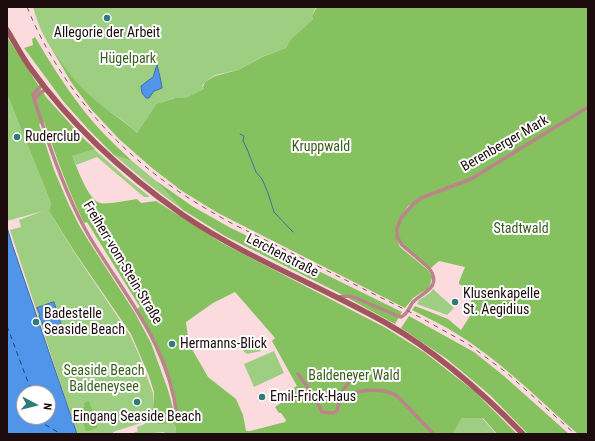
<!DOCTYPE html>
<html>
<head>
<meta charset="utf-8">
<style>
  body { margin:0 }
  #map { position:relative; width:595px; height:441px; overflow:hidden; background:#fbdbdd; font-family:"Roboto Condensed",sans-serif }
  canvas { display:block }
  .frame { position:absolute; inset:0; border:8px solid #1d0c0e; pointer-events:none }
  .north { position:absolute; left:16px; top:385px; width:40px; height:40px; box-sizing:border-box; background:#fff; border:1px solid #a59e9f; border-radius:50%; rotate:97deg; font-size:11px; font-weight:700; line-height:16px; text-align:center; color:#1d0c0e }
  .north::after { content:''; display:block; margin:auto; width:14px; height:18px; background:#307a79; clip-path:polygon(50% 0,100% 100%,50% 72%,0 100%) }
</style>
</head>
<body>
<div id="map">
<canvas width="595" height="441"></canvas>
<div class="frame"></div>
<div class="north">N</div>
</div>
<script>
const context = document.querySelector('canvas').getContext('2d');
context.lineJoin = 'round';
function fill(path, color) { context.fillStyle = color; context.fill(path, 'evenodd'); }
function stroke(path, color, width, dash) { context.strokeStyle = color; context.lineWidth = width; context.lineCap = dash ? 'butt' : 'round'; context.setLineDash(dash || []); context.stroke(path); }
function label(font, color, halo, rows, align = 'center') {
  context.font = font + ' "Roboto Condensed",sans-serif'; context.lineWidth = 4; context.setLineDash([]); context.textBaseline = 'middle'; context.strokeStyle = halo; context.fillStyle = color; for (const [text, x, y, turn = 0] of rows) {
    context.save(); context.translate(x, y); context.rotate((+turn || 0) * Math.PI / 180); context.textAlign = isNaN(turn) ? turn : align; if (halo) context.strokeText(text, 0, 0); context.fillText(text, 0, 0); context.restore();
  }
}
const green = new Path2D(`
  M33 7H316L312 16 313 19 291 39 286 48 261 57 238 70 215 75 205 82 202 86 204 89 185 98H174L156 104 137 133C124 119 107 111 93 99 74 82 56 59 44 36 39 27 36 17 33 7Z
  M7 94 51 203 49 211 74 252 130 335 139 355 153 393V410L176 426 175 434H164V432L154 433 153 434H131L138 431 137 427 145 424 144 422 113 432V434H77L10 230 21 227 19 220 43 211 7 221Z
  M94 149 124 176 150 197H144L97 157 76 165 72 156Z
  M114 155 132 161 155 180 183 210 151 186Z
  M433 289 454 308 447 315 417 304 419 300 430 293Z
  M245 336C254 336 260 343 261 351L247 354C242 350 238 345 240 338Z
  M274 351 284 373 254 387 244 364Z
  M462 418H482L496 434H453Z`);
const forest = new Path2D(`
  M317 7H588V434H578C536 397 496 356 447 328 436 322 424 316 412 310L415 306 448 319 461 330 477 305 471 302 472 291 459 284V282L465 267 439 261 431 268C423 261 403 249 399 239 393 224 410 205 422 199 437 191 455 185 470 178L419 198 408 206 400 218 397 240 400 247 428 270 432 277 430 285 427 289 413 298 405 308 218 213 182 191 152 168 119 139 91 109 71 82 53 51C65 68 77 85 93 98 107 111 124 120 137 133L156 104 175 98H185L204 89 203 87 205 82 215 76 238 70 262 57 286 48 291 39 313 19 312 16Z
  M7 37 46 97 83 138 95 149 72 156C77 167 88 200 100 203 106 205 130 200 137 199L141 203 156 201 222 243 386 328 424 352 474 391 517 434H497L483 418H462L453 434H175L176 426 172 423 158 424 153 410 154 392 149 376 131 334 74 251 49 211 51 203 7 94ZM44 122C56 156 68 190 84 223L87 222 140 307 136 310C153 342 169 375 176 411L174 412 168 390 151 343 135 313 88 240 79 225 69 205 54 170 39 124ZM235 292 275 338 272 341 297 386 282 394 285 400 275 407 279 413H281L286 420 285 422 250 431H246L243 415 236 399 208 377 189 344 186 322 213 303Z
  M35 37C49 61 64 85 81 107 96 127 114 144 132 161L114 155 88 129 63 101 24 48 33 45 32 39Z
  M155 180 192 206 229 227 402 312 395 324 337 292 225 236 183 210Z
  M409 316 474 352 504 376 569 434H528L490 395 447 359 401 328Z
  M89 401 97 424V428L88 431H86L79 409 85 407 84 403Z`);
const water = new Path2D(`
  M157 65C158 68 162 85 162 88L154 91 149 98H146L142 93 141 86 153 77Z
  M7 227 12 244 77 434H7ZM24 393H48V417H24Z
  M54 302 62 327 45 333 43 325 39 316 40 315 37 308Z`);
const stream = new Path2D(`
  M240 134 244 136 243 141 247 149 256 172 262 179 268 193 274 212 293 232`);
const ferry = new Path2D(`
  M7 326 32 393
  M41 417 44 424 61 434`);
const street = new Path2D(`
  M43 84 33 94C36 107 41 119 45 132 57 168 70 203 89 236 125 296 169 344 177 417
  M34 100 40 93 47 89
  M339 297 349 296 356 298 398 316 401 317C408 314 409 307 413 302 423 292 443 287 429 268L402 245 397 237V229L401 218 413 204 421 198 471 179 588 107
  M298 374 315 397 322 412 333 413 337 411 341 393 355 374
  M340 396 342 397C357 390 385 386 398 397L434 434`);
const secondary = new Path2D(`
  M7 30C15 43 22 57 31 69 72 126 126 175 183 215 246 258 319 285 386 323 437 352 482 392 523 434`);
const rail = new Path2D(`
  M27 7C55 76 105 138 164 181 185 197 208 210 231 223L412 313 468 344 507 373 575 434`);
const markers = [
  [107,18,4,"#307a79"],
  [17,137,4,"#307a79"],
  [455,302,4,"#307a79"],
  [36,322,4,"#307a79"],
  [172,344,4,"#307a79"],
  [262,397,4,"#307a79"],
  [137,402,4,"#307a79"]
];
const poiNames = [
  ["Allegorie der Arbeit",107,33,"center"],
  ["Ruderclub",25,137],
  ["Klusenkapelle",463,294],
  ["St. Aegidius",463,310],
  ["Badestelle",44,314],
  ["Seaside Beach",44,330],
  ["Hermanns-Blick",180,344],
  ["Emil-Frick-Haus",270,397],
  ["Eingang Seaside Beach",137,417,"center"]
];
const parkNames = [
  ["Hügelpark",128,59],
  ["Kruppwald",321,147],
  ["Stadtwald",521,229],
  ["Seaside Beach",104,371],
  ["Baldeneysee",104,387],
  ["Baldeneyer Wald",354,376]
];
const streetNames = [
  ["Berenberger Mark",505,144,-30],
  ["Lerchenstraße",282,256,27],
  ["Freiherr-vom-Stein-Straße",122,263,59]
];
fill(green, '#9ece82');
fill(forest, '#85c15f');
fill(water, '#5095ea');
stroke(water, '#416ca8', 1);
stroke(stream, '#416ca8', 1);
stroke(ferry, '#17467c', 1, [5, 4]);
stroke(street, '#ba8589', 3.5);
stroke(secondary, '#a1565e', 5.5);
stroke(rail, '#735c5e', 1, [5, 5]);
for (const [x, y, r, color] of markers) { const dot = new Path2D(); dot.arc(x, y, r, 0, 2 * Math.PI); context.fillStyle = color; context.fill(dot); stroke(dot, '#fff', 1.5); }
label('14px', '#1d0c0e', '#fff', poiNames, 'left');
label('14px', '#385e1c', '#fff', parkNames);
label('14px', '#1d0c0e', '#fff', streetNames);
</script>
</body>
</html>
